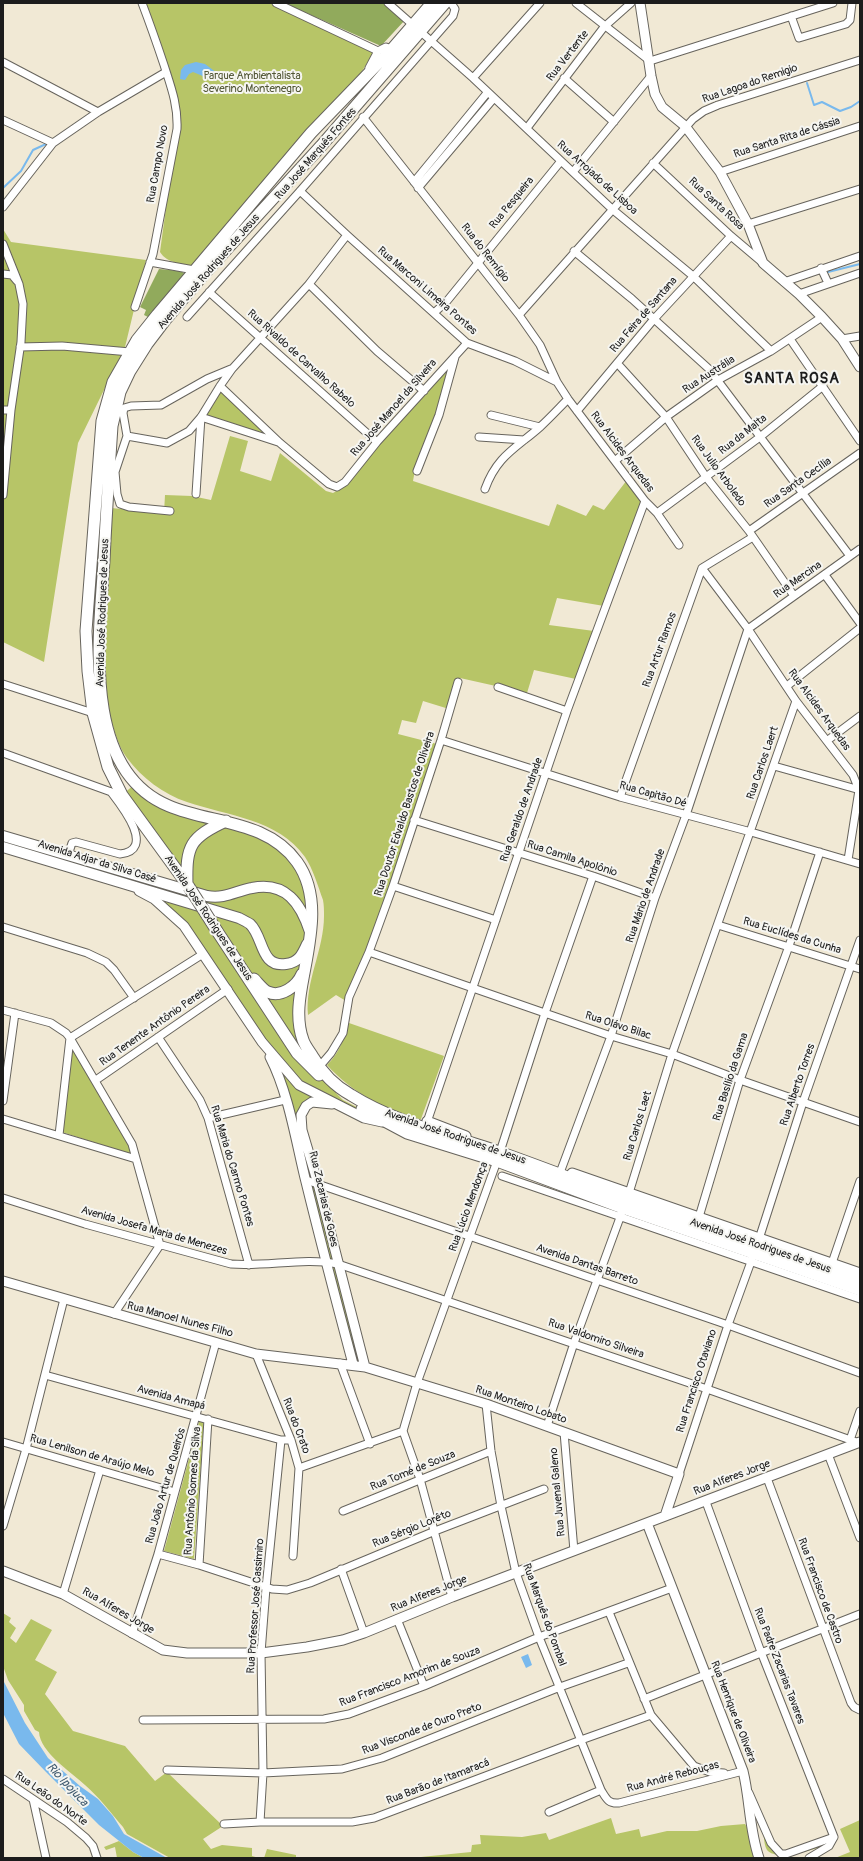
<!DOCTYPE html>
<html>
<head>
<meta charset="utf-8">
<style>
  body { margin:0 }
  #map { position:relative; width:863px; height:1861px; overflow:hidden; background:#f1e9d5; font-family:Pangolin,sans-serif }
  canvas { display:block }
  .frame { position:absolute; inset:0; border:4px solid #1c1c1c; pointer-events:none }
</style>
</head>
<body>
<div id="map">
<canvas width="863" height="1861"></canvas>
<div class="frame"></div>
</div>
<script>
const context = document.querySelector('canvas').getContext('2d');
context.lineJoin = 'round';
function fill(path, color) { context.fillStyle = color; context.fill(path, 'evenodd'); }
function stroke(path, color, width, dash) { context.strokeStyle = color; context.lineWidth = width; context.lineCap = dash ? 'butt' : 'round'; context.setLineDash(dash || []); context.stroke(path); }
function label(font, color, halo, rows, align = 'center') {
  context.font = font + ' Pangolin,sans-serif'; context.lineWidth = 4; context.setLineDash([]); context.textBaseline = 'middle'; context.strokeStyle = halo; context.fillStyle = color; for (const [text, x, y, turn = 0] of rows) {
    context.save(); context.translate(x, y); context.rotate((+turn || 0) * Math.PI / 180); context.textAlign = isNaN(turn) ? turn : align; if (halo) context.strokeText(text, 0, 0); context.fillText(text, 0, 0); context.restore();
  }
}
const green = new Path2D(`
  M146 3H272L373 53 358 78 197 267C185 264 167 264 160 252L170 178 180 127 173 86Z
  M3 229 11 242 146 260 125 347 78 443 44 662 3 642Z
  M452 362 436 415 415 470 413 481 549 526 557 504 586 516 593 505 604 510 627 480 643 501 604 606 557 598 549 625 594 631 576 679 534 670 527 693 460 678 449 709 423 701 416 723 402 720 398 734 437 744 368 951 346 1001 336 995 308 1015C305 981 324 950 324 916 324 911 324 905 323 900 318 886 313 869 305 857 278 819 228 816 187 802 163 794 142 778 127 758 117 745 112 722 107 705 100 677 104 647 105 618 107 581 109 544 111 508L164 513 165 495 192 496 211 500 230 436 248 441 240 471 271 481 280 453 326 491 333 493 340 489Z
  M220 389 270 439 205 416Z
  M135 784 196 814 283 847 311 891 303 1040 336 1084V1093L343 1100 387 1123C362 1114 337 1102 310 1107L302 1119 365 1366 354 1364 285 1100 262 1042 201 951 154 899 203 907 122 795Z
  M349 1023 444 1056 421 1119 415 1121C383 1107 351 1092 327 1065 339 1053 344 1039 349 1023Z
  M71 1043 130 1145 133 1155 62 1132Z
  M199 1422H204L194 1559 164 1551Z
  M3 1613 11 1618 9 1622 16 1628 10 1638 16 1643 31 1619 52 1630 35 1660 57 1672 45 1694 73 1731 125 1746 155 1781 167 1772 223 1826 203 1839 211 1849 222 1845 252 1848V1856L259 1858H170L127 1834 123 1827C111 1813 99 1797 85 1785 71 1772 40 1752 39 1732L35 1730 24 1711V1705L8 1680 3 1666Z
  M611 1818 616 1834 639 1829 641 1837 667 1831H697L721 1826 745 1824 749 1831 755 1858H411L471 1852 472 1845 481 1844 480 1835 522 1837 546 1833 549 1840Z
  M860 1820V1858H835L850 1852 840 1829Z
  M763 1823 781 1854 823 1841 821 1847C808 1851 776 1861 767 1850 763 1843 764 1831 763 1823Z
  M119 1841 133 1852 144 1858H117L115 1847 106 1850 104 1847Z
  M267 1849 296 1855V1858H264Z`);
const forest = new Path2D(`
  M284 3H384L405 20 381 46Z
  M159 269 181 271 187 276 148 317 144 315 146 310 140 307Z`);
const water = new Path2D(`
  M196 62 205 64 221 76C212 83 202 75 193 72L189 74 185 80 180 79 181 70 185 65Z
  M528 1654 532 1665 526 1668 521 1657Z
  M3 1680 25 1723 48 1758 80 1786 98 1799 113 1816 124 1834 167 1858H144L133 1852 99 1825 46 1772 19 1744 3 1713Z`);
const stream = new Path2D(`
  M807 83 814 105 822 102 840 111 851 107 860 101
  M3 188 21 171 33 150 46 144
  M828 272 860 264`);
const minor = new Path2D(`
  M276 3 378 51
  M388 3 473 78 612 209 693 276 771 351
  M576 3 650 61 833 3
  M791 16 799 38 846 24 850 20 852 3
  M3 62 98 112
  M369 68 378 51 386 47 392 49
  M473 78 540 3
  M564 78 614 122
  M363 117 519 315 540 345 557 382 568 399 645 501 657 513 679 545
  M3 120 53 143
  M527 128 604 27 631 3
  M653 163 731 236 763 263
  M573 172 651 76
  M720 172 860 126
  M414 182 487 93
  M418 188 494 98
  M300 191 347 235 467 343 515 361 557 382
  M3 207 53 143 98 112 166 72
  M748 224 860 189
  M3 244 19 284 23 304 21 342 11 410 3 495
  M574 251 632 299 709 369 850 556
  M150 262 194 270
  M821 268 828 283
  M3 274 12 275 17 281
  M784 282 860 256
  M309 284 377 351 424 391
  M209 292 377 442
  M799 294 860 273
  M135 307 153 254 177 129C178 105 171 87 164 65 157 44 150 24 142 3
  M434 313 447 301 561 161
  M519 315 693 119 704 111 718 105 860 60
  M187 317 300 191 453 16 455 9 451 3
  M790 339 860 441
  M842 339 860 336
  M20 347 62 346 130 352
  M617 363 666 417 706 477 749 531 794 596
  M220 386 280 443 329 484 337 487 345 482 377 442 467 343
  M3 410H11
  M577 411 654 319 731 236
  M491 415 540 427
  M127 436 167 443 189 431 201 417 220 386 232 369 309 284 347 235
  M479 437 524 440
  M615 461 666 417 718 380 771 351 822 317
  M417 471 439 415 455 357
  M485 489C497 456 515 449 540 427 550 418 559 408 568 399
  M196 494 201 417 278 442
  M170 511 129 507 120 504 117 494 115 472 127 436 123 413 124 408 131 406 161 405 207 379 231 369
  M657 513 760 437 823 386
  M749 531 860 453
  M702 568 748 629 796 701 853 775 859 790 848 860
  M825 575 860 623
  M3 684 93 713
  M787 686 860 628
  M498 687 567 711
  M441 740 620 797 751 832 860 864
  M828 740 860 716
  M3 753 114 793
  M774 766 860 790
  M620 797 702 568 753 537
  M414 820 593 876 655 898
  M68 855 72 843 76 842 120 854C157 850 121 805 111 792
  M393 886 496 920
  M718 925 860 969
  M3 927 87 953 106 962 114 970 134 998
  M369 952 611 1036 672 1054 740 1080 860 1122
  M3 1010 51 1023 66 1033 70 1038 132 1144 160 1245 114 1314
  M158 1037 200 1100 208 1118 249 1265
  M319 1067 331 1053 343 1033 349 997 369 952 393 886 441 740 458 682
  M96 1080 228 989
  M3 1101 15 1013
  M208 1118 285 1100
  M3 1119 136 1159
  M426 1125 567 711 645 501
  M59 1135 70 1038 203 954
  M561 1170 611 1036 655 898 686 815 748 629 860 549
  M502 1176 860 1299
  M306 1180 728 1325 860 1373
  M3 1198 85 1224 231 1264C267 1267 304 1257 338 1264L707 1389 859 1443
  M699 1217 740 1080 789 946 820 852
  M759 1239 803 1102 860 940
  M832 1263 860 1181
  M256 1354 291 1440 299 1468 293 1556
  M340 1363 370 1444
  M45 1375 281 1440H291
  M486 1404 491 1451 501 1506 516 1573 539 1637 601 1790C606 1798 608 1804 619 1803L743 1771
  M547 1426 574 1343 629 1193 672 1054 796 701
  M403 1431 417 1383 497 1161 545 1013 593 876
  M403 1431 420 1479 452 1597
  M564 1432 574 1551
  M850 1440 860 1411
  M3 1442 175 1492
  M828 1454 860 1538
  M299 1468 403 1431
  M679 1474 728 1325 752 1259
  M767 1478 851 1703 854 1707 860 1710
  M706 1502 761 1652 834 1837
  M343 1511 491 1451
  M3 1526 26 1449 64 1299
  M158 1554 199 1565 272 1589 287 1590 310 1583 435 1531 544 1489
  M199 1565 208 1419
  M341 1569 364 1633
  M63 1594 100 1470
  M609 1612 651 1715 694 1766 710 1772 724 1773
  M397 1619 424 1686
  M132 1634 158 1554 216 1342
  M644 1699 860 1614
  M143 1720 324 1719 349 1714 424 1686 539 1637 672 1588
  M167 1770 263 1773 342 1769 382 1758 560 1687 628 1663
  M3 1779 67 1822 86 1838 93 1846 97 1858
  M749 1793 771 1843 781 1854H786L834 1837
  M33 1799 46 1858
  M549 1812 601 1790
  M260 1822 263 1773 261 1653 266 1588 281 1440
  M224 1824 260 1822H352L374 1818 581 1740 651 1715
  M809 1858 829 1846 834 1837`);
const tertiary = new Path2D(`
  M640 3 651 76 655 94 662 107 685 126 720 172 748 224 763 263 799 294 822 317 842 339 860 367
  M139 891 154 899 184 926 262 1042 299 1085 364 1118 382 1122
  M270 1057C289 1094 296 1142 306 1182 321 1243 337 1304 353 1364
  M332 1104 312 1102 306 1106 301 1115 302 1130 318 1184 365 1367
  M427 1121 466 1136
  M572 1173 860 1273
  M3 1281 256 1354 365 1367 486 1404 679 1474 665 1516
  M647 1523 743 1771C750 1799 749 1829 759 1858
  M3 1571 63 1594 163 1650 187 1653H261L307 1647 343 1640 364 1633 452 1597 860 1442`);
const secondary = new Path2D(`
  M3 836 207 896C226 899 235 891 252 888 286 881 301 904 310 932
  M3 847 239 918C243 920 247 922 250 924 264 937 260 968 286 964 299 962 302 955 307 944`);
const primary = new Path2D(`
  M445 3 321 146 203 275 166 319 147 344 130 371 120 392 112 426C109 471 106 516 104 561 99 637 81 770 169 806 212 824 267 820 297 862 320 894 311 936 304 973 300 994 295 1018 303 1040 305 1046 310 1052 313 1057 322 1073 335 1086 351 1095 397 1124 452 1135 502 1153 545 1168 587 1185 630 1200 706 1227 783 1254 860 1281
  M187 884C186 846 190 837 226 821
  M189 887 122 795 108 767 93 713 88 671 86 631 102 421 113 382 137 340 157 315 311 133 392 49 432 3
  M217 931 297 1053 319 1075
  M254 979C258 983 263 990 268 992 281 998 297 986 302 974
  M362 1109 407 1133 497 1161 623 1208 860 1290`);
const primaryBridge = new Path2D(`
  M189 887 217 931`);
const streetNames = [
  ["Rua Vertente",568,56,-52],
  ["Rua Lagoa do Remigio",750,84,-19],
  ["Rua Santa Rita de Cássia",787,138,-18],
  ["Rua José Marquês Fontes",316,154,-49],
  ["Rua Campo Novo",158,164,-80],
  ["Rua Arrojado de Lisboa",597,178,42],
  ["Rua Pesqueira",512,203,-51],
  ["Rua Santa Rosa",716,204,43],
  ["Rua do Remígio",485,253,52],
  ["Avenida José Rodrigues de Jesus",209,272,-49],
  ["Rua Marconi Limeira Pontes",427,291,41],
  ["Rua Feira de Santana",644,315,-49],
  ["Rua Rivaldo de Carvalho Rabelo",301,359,42],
  ["Rua Austrália",709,375,-33],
  ["Rua José Manoel da Silveira",394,408,-49],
  ["Rua da Malta",743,435,-38],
  ["Rua Alcides Arquedas",622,452,53],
  ["Rua Julio Arboledo",718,471,54],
  ["Rua Santa Cecília",798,483,-35],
  ["Rua Mercina",798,580,-35],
  ["Avenida José Rodrigues de Jesus",103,613,-88],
  ["Rua Artur Ramos",660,650,-70],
  ["Rua Alcides Arquedas",819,710,54],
  ["Rua Carlos Laert",763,763,-71],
  ["Rua Capitão Dé",653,795,16],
  ["Rua Geraldo de Andrade",522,810,-71],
  ["Rua Doutor Edvaldo Bastos de Oliveira",405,814,-72],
  ["Rua Camila Apolônio",572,859,18],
  ["Avenida Adjar da Silva Casé",97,862,17],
  ["Rua Mário de Andrade",646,896,-71],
  ["Avenida José Rodrigues de Jesus",208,918,56],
  ["Rua Euclídes da Cunha",792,936,17],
  ["Rua Tenente Antônio Pereira",155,1026,-35],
  ["Rua Olávo Bilac",618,1026,18],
  ["Rua Basílio da Gama",731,1077,-72],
  ["Rua Alberto Torres",798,1085,-71],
  ["Rua Carlos Laet",638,1126,-73],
  ["Avenida José Rodrigues de Jesus",455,1137,19],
  ["Rua Maria do Carmo Pontes",232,1166,73],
  ["Rua Zacarias de Goes",323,1199,77],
  ["Rua Lúcio Mendonça",469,1207,-70],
  ["Avenida Josefa Maria de Menezes",154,1231,16],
  ["Avenida José Rodrigues de Jesus",760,1246,19],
  ["Avenida Dantas Barreto",587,1265,19],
  ["Rua Manoel Nunes Filho",180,1320,15],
  ["Rua Valdomiro Silveira",596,1339,19],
  ["Rua Francisco Otaviano",697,1381,-72],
  ["Avenida Amapá",171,1398,15],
  ["Rua Monteiro Lobato",521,1405,19],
  ["Rua do Crato",296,1426,69],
  ["Rua Lenilson de Araújo Melo",92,1456,16],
  ["Rua Tomé de Souza",413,1471,-22],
  ["Rua Alferes Jorge",732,1478,-21],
  ["Rua João Artur de Queirós",166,1486,-74],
  ["Rua Antônio Gomes da Silva",193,1491,-86],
  ["Rua Juvenal Galeno",558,1492,-95],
  ["Rua Sérgio Lorêto",412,1529,-22],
  ["Rua Francisco de Castro",820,1591,70],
  ["Rua Alferes Jorge",429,1594,-22],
  ["Rua Professor José Cassimiro",256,1606,-86],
  ["Rua Alferes Jorge",118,1611,30],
  ["Rua Marquês do Pombal",544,1615,70],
  ["Rua Padre Zacarias Tavares",779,1666,69],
  ["Rua Francisco Amorim de Souza",410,1677,-21],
  ["Rua Henrique de Oliveira",733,1712,69],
  ["Rua Visconde de Ouro Preto",422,1729,-21],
  ["Rua André Rebouças",673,1777,-15],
  ["Rua Barão de Itamaracá",438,1782,-21],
  ["Rua Leão do Norte",51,1799,35]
];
const parkNames = [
  ["Parque Ambientalista",252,76],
  ["Severino Montenegro",252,89]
];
const waterNames = [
  ["Rio Ipojuca",67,1785,47]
];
const districtNames = [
  ["SANTA ROSA",792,379]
];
fill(green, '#b7c567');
fill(forest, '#91aa5c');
fill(water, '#79b9ed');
stroke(stream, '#79b9ed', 2);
stroke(minor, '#67645d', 9);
stroke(tertiary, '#67645d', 11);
stroke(secondary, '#67645d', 12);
stroke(primary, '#67645d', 13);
stroke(minor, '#fff', 7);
stroke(tertiary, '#fff', 9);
stroke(secondary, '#fff', 10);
stroke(primary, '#fff', 11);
stroke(primaryBridge, '#67645d', 13, []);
stroke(primaryBridge, '#fff', 11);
label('11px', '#1c1c1c', '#f6f6f2', streetNames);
label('11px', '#525736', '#f6f6f2', parkNames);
label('italic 12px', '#415b70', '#f6f6f2', waterNames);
context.letterSpacing = '1px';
label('bold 15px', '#1c1c1c', '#f6f6f2', districtNames);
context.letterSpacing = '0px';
</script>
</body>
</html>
